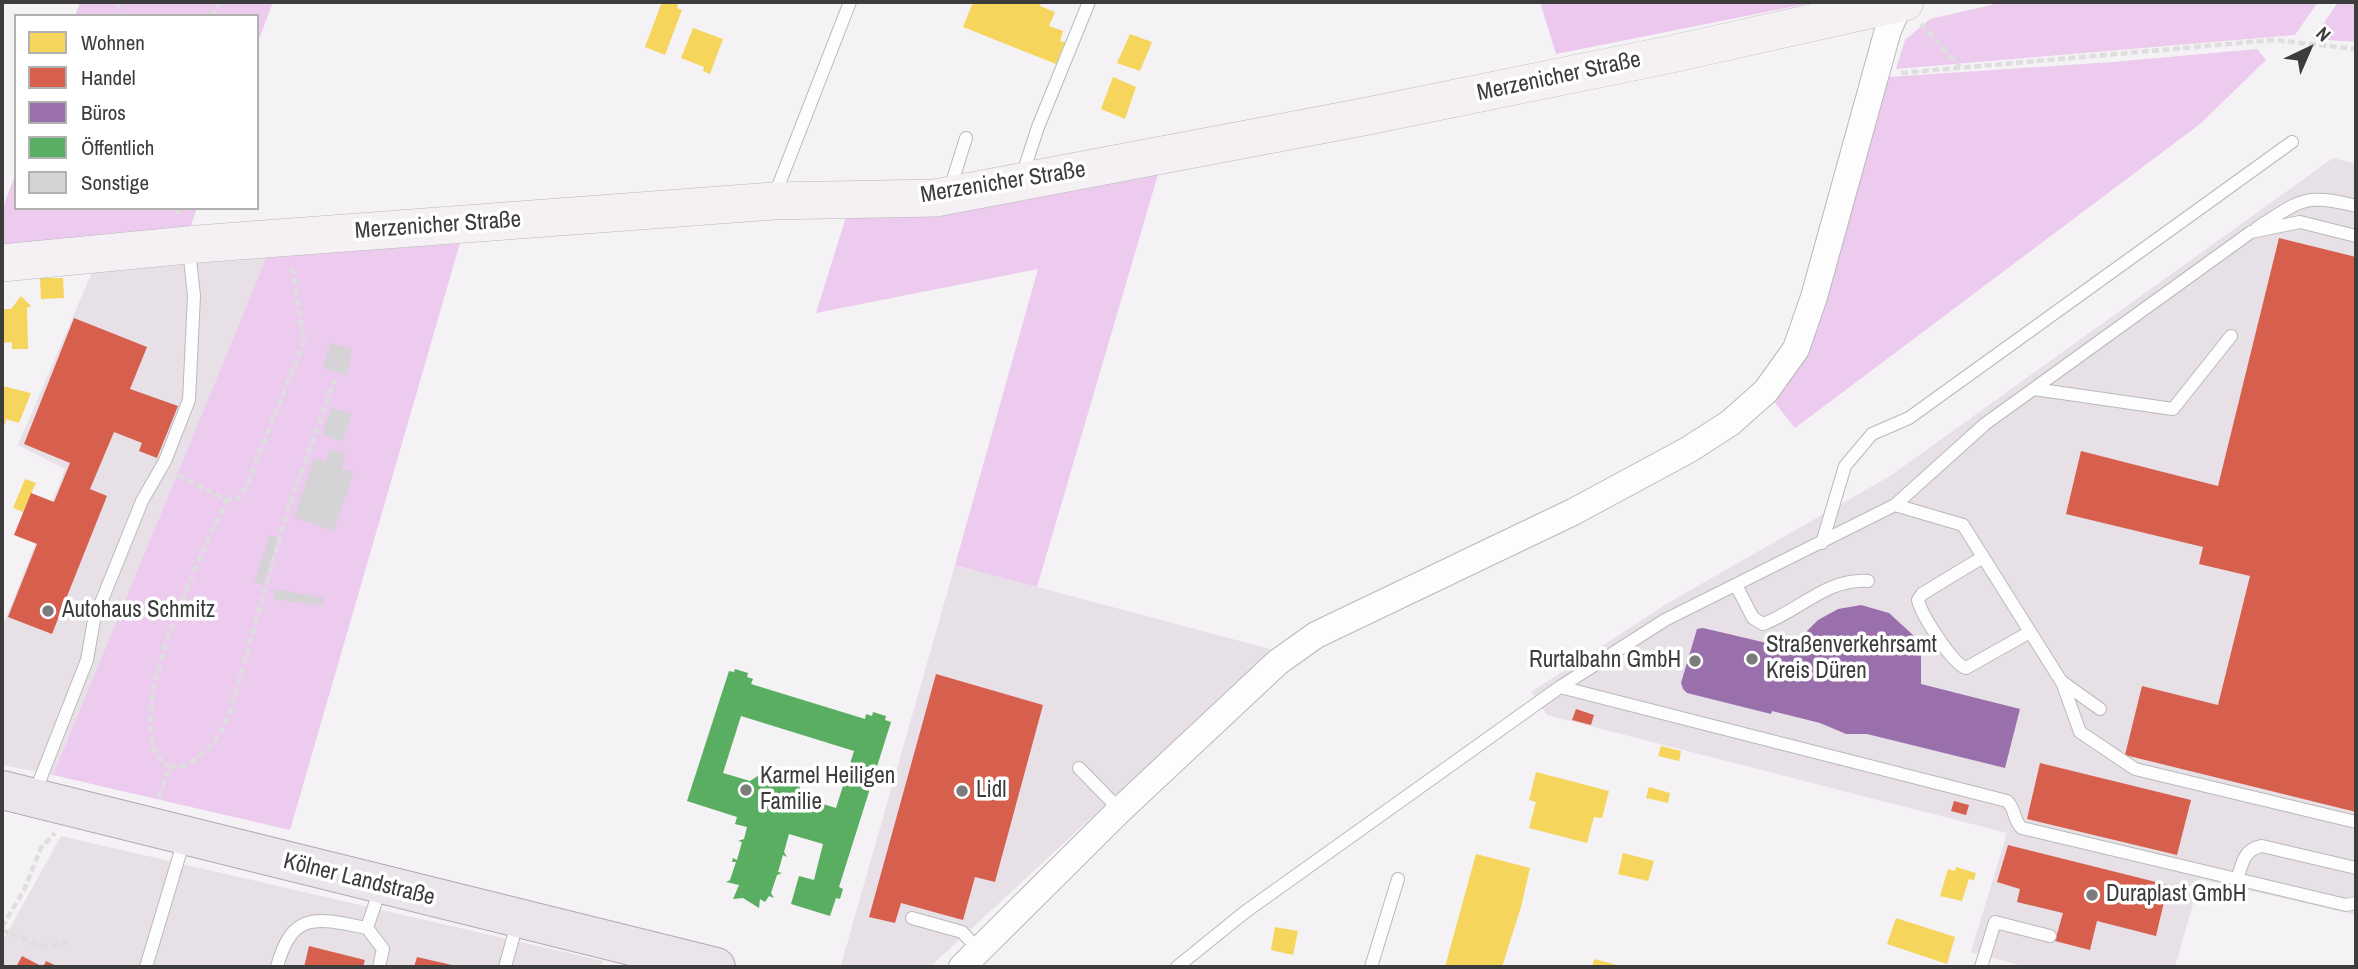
<!DOCTYPE html>
<html>
<head>
<meta charset="utf-8">
<style>
  body { margin:0 }
  #map { position:relative; width:2358px; height:969px; overflow:hidden; background:#f4f2f4; font-family:"Archivo Narrow",sans-serif }
  canvas { display:block }
  .frame { position:absolute; inset:0; border:4px solid #3d3c3d; pointer-events:none }
  .legend { position:absolute; left:14px; top:14px; width:245px; height:196px; box-sizing:border-box; background:#fff; border:2px solid #b1b1b1; margin:0; padding:9px 12px; list-style:none; font-size:21px; color:#3d3c3d }
  .legend li { display:flex; align-items:center; gap:14px; height:35px }
  .legend b { width:35px; border:2px solid #b1b1b1 }
  .north { position:absolute; left:2274px; top:14px; width:70px; height:70px; -webkit-text-stroke:5px #fff; paint-order:stroke; rotate:44deg; font-size:19px; font-weight:700; line-height:28px; text-align:center; color:#3d3c3d }
  .north::after { content:''; display:block; margin:auto; width:24px; height:32px; background:#3d3c3d; clip-path:polygon(50% 0,100% 100%,50% 72%,0 100%) }
</style>
</head>
<body>
<div id="map">
<canvas width="2358" height="969"></canvas>
<div class="frame"></div>
<ul class="legend">
<li><b style="height:19px;background:#f6d55c"></b>Wohnen</li>
<li><b style="height:19px;background:#d6604d"></b>Handel</li>
<li><b style="height:19px;background:#9970ab"></b>Büros</li>
<li><b style="height:19px;background:#5aae61"></b>Öffentlich</li>
<li><b style="height:19px;background:#d5d3d5"></b>Sonstige</li>
</ul>
<div class="north">N</div>
</div>
<script>
const context = document.querySelector('canvas').getContext('2d');
context.lineJoin = 'round';
function fill(path, color) { context.fillStyle = color; context.fill(path, 'evenodd'); }
function stroke(path, color, width, dash) { context.strokeStyle = color; context.lineWidth = width; context.lineCap = dash ? 'butt' : 'round'; context.setLineDash(dash || []); context.stroke(path); }
function label(font, color, halo, rows, align = 'center') {
  context.font = font + ' "Archivo Narrow",sans-serif'; context.lineWidth = 7; context.setLineDash([]); context.textBaseline = 'middle'; context.strokeStyle = halo; context.fillStyle = color; for (const [text, x, y, turn = 0] of rows) {
    context.save(); context.translate(x, y); context.rotate((+turn || 0) * Math.PI / 180); context.textAlign = isNaN(turn) ? turn : align; if (halo) context.strokeText(text, 0, 0); context.fillText(text, 0, 0); context.restore();
  }
}
const built = new Path2D(`
  M2333 158 2356 164V915L2200 879 2175 967H2027L1971 952 2007 833 1547 715 1531 692 1668 603 1890 476Z
  M267 256 53 775 2 765V628L65 469 18 445 93 270Z
  M955 565 1270 649 1263 659 930 967 841 965Z
  M61 836 603 961 601 967H2V942Z`);
const green = new Path2D(`
  M80 2H273L257 45V16H75Z
  M2004 2H2318L2295 35 1896 69 1905 40 1930 19Z
  M2338 2H2356V42L2313 39Z
  M2257 49 2266 60 2200 124 1795 428 1775 403 1803 360 1888 77 2113 62Z
  M1159 171 1037 587 955 565 1038 269 816 313 846 217Z
  M16 173V208H197L189 231 2 247V210Z
  M460 243 290 830 53 775 267 256Z`);
const forest = new Path2D(`
  M1540 2H1816L1556 54Z`);
const homes = new Path2D(`
  M662 2H679L677 8 682 10 665 55 645 47Z
  M973 2H1042L1040 6 1055 12 1049 26 1063 31 1060 41 1065 42 1056 64 963 27Z
  M693 28 723 39 710 74 703 71 704 67 681 58Z
  M1130 34 1152 42 1140 71 1117 63Z
  M1113 77 1136 87 1125 119 1101 109Z
  M40 278H63L64 298 41 299Z
  M21 296 31 306 27 308 28 349H12V342L2 343V309H11Z
  M2 386 31 393 19 423 6 419 5 425 2 424Z
  M25 479 36 483 23 512 13 508Z
  M1661 746 1681 751 1679 761 1658 756Z
  M1536 772 1609 791 1602 818 1594 817 1587 843 1529 828 1536 802 1529 800Z
  M1649 787 1670 793 1668 803 1646 798Z
  M1623 853 1654 861 1648 881 1618 874Z
  M1476 854 1530 868 1521 907 1502 967H1445Z
  M1956 867 1976 873 1974 880 1969 879 1962 901 1940 896 1948 869 1955 871Z
  M1896 918 1955 937 1947 964 1887 944Z
  M1275 927 1298 931 1293 955 1271 950Z
  M1594 959 1621 966V967H1592Z`);
const shops = new Path2D(`
  M2279 238 2356 257V812L2125 755 2142 686 2218 705 2250 576 2199 564 2203 547 2066 514 2081 451 2218 486Z
  M74 318 147 347 130 389 178 406 157 458 139 451 142 443 114 432 90 489 107 496 52 634 8 617 37 544 14 535 31 493 54 502 70 463 24 444Z
  M936 674 1043 705 995 882 975 877 963 920 901 903 895 923 869 917Z
  M1576 709 1594 715 1591 725 1572 720Z
  M2040 763 2191 800 2177 855 2027 819Z
  M1954 801 1969 805 1966 815 1951 811Z
  M2008 845 2168 885 2156 936 2097 921 2090 950 2055 941 2063 913 2017 902 2020 889 1997 882Z
  M309 946 365 960 363 967H304Z
  M22 956 43 967 46 961 59 967H16Z
  M417 957 456 966V967H414Z`);
const offices = new Path2D(`
  M1861 605 1889 613 1913 635 1921 657V684L2020 709 2005 768 1867 734H1846L1820 723 1772 711 1771 714 1687 693 1683 689 1681 683 1697 629 1703 628 1788 648 1787 651 1796 653 1806 632 1818 620 1838 609Z`);
const public = new Path2D(`
  M735 669 748 673 747 677 753 679 751 684 865 719 866 714 872 716 873 712 886 716 885 720 891 722 839 887 843 889 840 899 836 898 830 916 791 904 799 876 814 880 823 844 789 834 784 852 787 857 783 855 778 872 782 873 777 875 771 893 774 898 769 896 765 902 760 899 759 908 743 898 733 899 739 885 726 882 730 880 736 862H732L733 858 737 860 742 842 738 841 744 839 747 827 735 824 737 817 687 801 729 671 734 672ZM741 716 854 751 836 808 804 798 798 783 782 772H764L750 781 723 773Z`);
const building = new Path2D(`
  M331 343 352 349 347 375 322 368Z
  M332 407 352 414 342 442 322 434Z
  M330 449 346 454 341 468 354 472 334 531 294 517 314 458 326 462Z
  M270 535 278 538 263 585 254 582Z
  M275 589 324 598 322 606 273 599Z`);
const path = new Path2D(`
  M117 2 120 16
  M211 16 221 2
  M1921 24 1960 67
  M1901 73 2274 40 2356 49
  M177 208 180 218
  M178 475 227 500 238 498 246 488 304 341 292 266
  M170 767C197 769 220 738 229 716L287 512 335 379
  M159 797 170 767C108 736 207 544 227 500
  M2 927 24 890 41 848 55 833
  M2 930 42 946 67 943`);
const lane = new Path2D(`
  M1022 176 1038 127 1089 2
  M949 192 966 138
  M774 197 850 2
  M2257 228C2301 200 2304 193 2356 206
  M2034 389 2173 409 2231 336
  M1895 505 1985 424 2251 232 2300 222 2356 236
  M1822 543 1845 466 1872 434 1909 418 2292 142
  M1983 557 1922 594 1918 600C1921 614 1953 665 1966 668L2030 632
  M1736 585 1753 618 1763 624C1799 611 1827 578 1868 581
  M2062 682 2080 732 2135 769 2356 822
  M1560 687 2007 801C2016 809 2013 821 2022 828L2346 905 2356 903
  M1079 768 1120 810
  M34 795 87 660 94 620 142 501 165 461 189 400 194 296 189 249
  M2237 880C2242 865 2243 849 2262 846L2356 868
  M912 918 962 932 979 950
  M367 928 381 886
  M146 967 184 840
  M277 967C292 910 318 918 367 928L383 949 379 967
  M505 967 518 920
  M1177 967 1245 912 1560 687 1665 620 1895 505 1963 525 2061 681 2100 709
  M1371 967 1398 879
  M1981 967 1995 922 2050 936`);
const street = new Path2D(`
  M962 967 1120 810 1278 662 1316 635 1573 512 1688 450 1730 423 1766 391 1796 349 1814 297 1888 30 1900 3`);
const secondary = new Path2D(`
  M2 263 198 244 773 201 935 198 1363 117 1672 54 1905 2`);
const primary = new Path2D(`
  M2 790 716 967`);
const markers = [
  [48,611,7,"#7d7c7d"],
  [1752,659,7,"#7d7c7d"],
  [1695,661,7,"#7d7c7d"],
  [746,790,7,"#7d7c7d"],
  [962,791,7,"#7d7c7d"],
  [2092,895,7,"#7d7c7d"]
];
const streetNames = [
  ["Merzenicher Straße",1559,77,-12],
  ["Merzenicher Straße",1003,183,-9],
  ["Merzenicher Straße",438,226,-4],
  ["Kölner Landstraße",359,880,14]
];
const poiNames = [
  ["Autohaus Schmitz",62,611],
  ["Straßenverkehrsamt",1766,646],
  ["Kreis Düren",1766,672],
  ["Rurtalbahn GmbH",1681,661,"right"],
  ["Karmel Heiligen",760,777],
  ["Familie",760,803],
  ["Lidl",976,791],
  ["Duraplast GmbH",2106,895]
];
fill(built, '#e7e1e7');
fill(green, '#eccbef');
fill(forest, '#ecc8ef');
fill(homes, '#f6d55c');
fill(shops, '#d6604d');
fill(offices, '#9970ab');
fill(public, '#5aae61');
fill(building, '#d5d3d5');
stroke(lane, '#bab9ba', 14);
stroke(street, '#bab9ba', 28);
stroke(secondary, '#bab9ba', 38);
stroke(primary, '#b3a6b4', 40);
stroke(path, '#dfdedf', 4.5, [7, 3.5]);
stroke(lane, '#fdfdfd', 12);
stroke(street, '#fdfdfd', 26);
stroke(secondary, '#f4f0f4', 37);
stroke(primary, '#eae4eb', 38);
for (const [x, y, r, color] of markers) { const dot = new Path2D(); dot.arc(x, y, r, 0, 2 * Math.PI); context.fillStyle = color; context.fill(dot); stroke(dot, '#fff', 2.5); }
label('23px', '#3d3c3d', '#fff', streetNames);
label('23px', '#3d3c3d', '#fff', poiNames, 'left');
</script>
</body>
</html>
